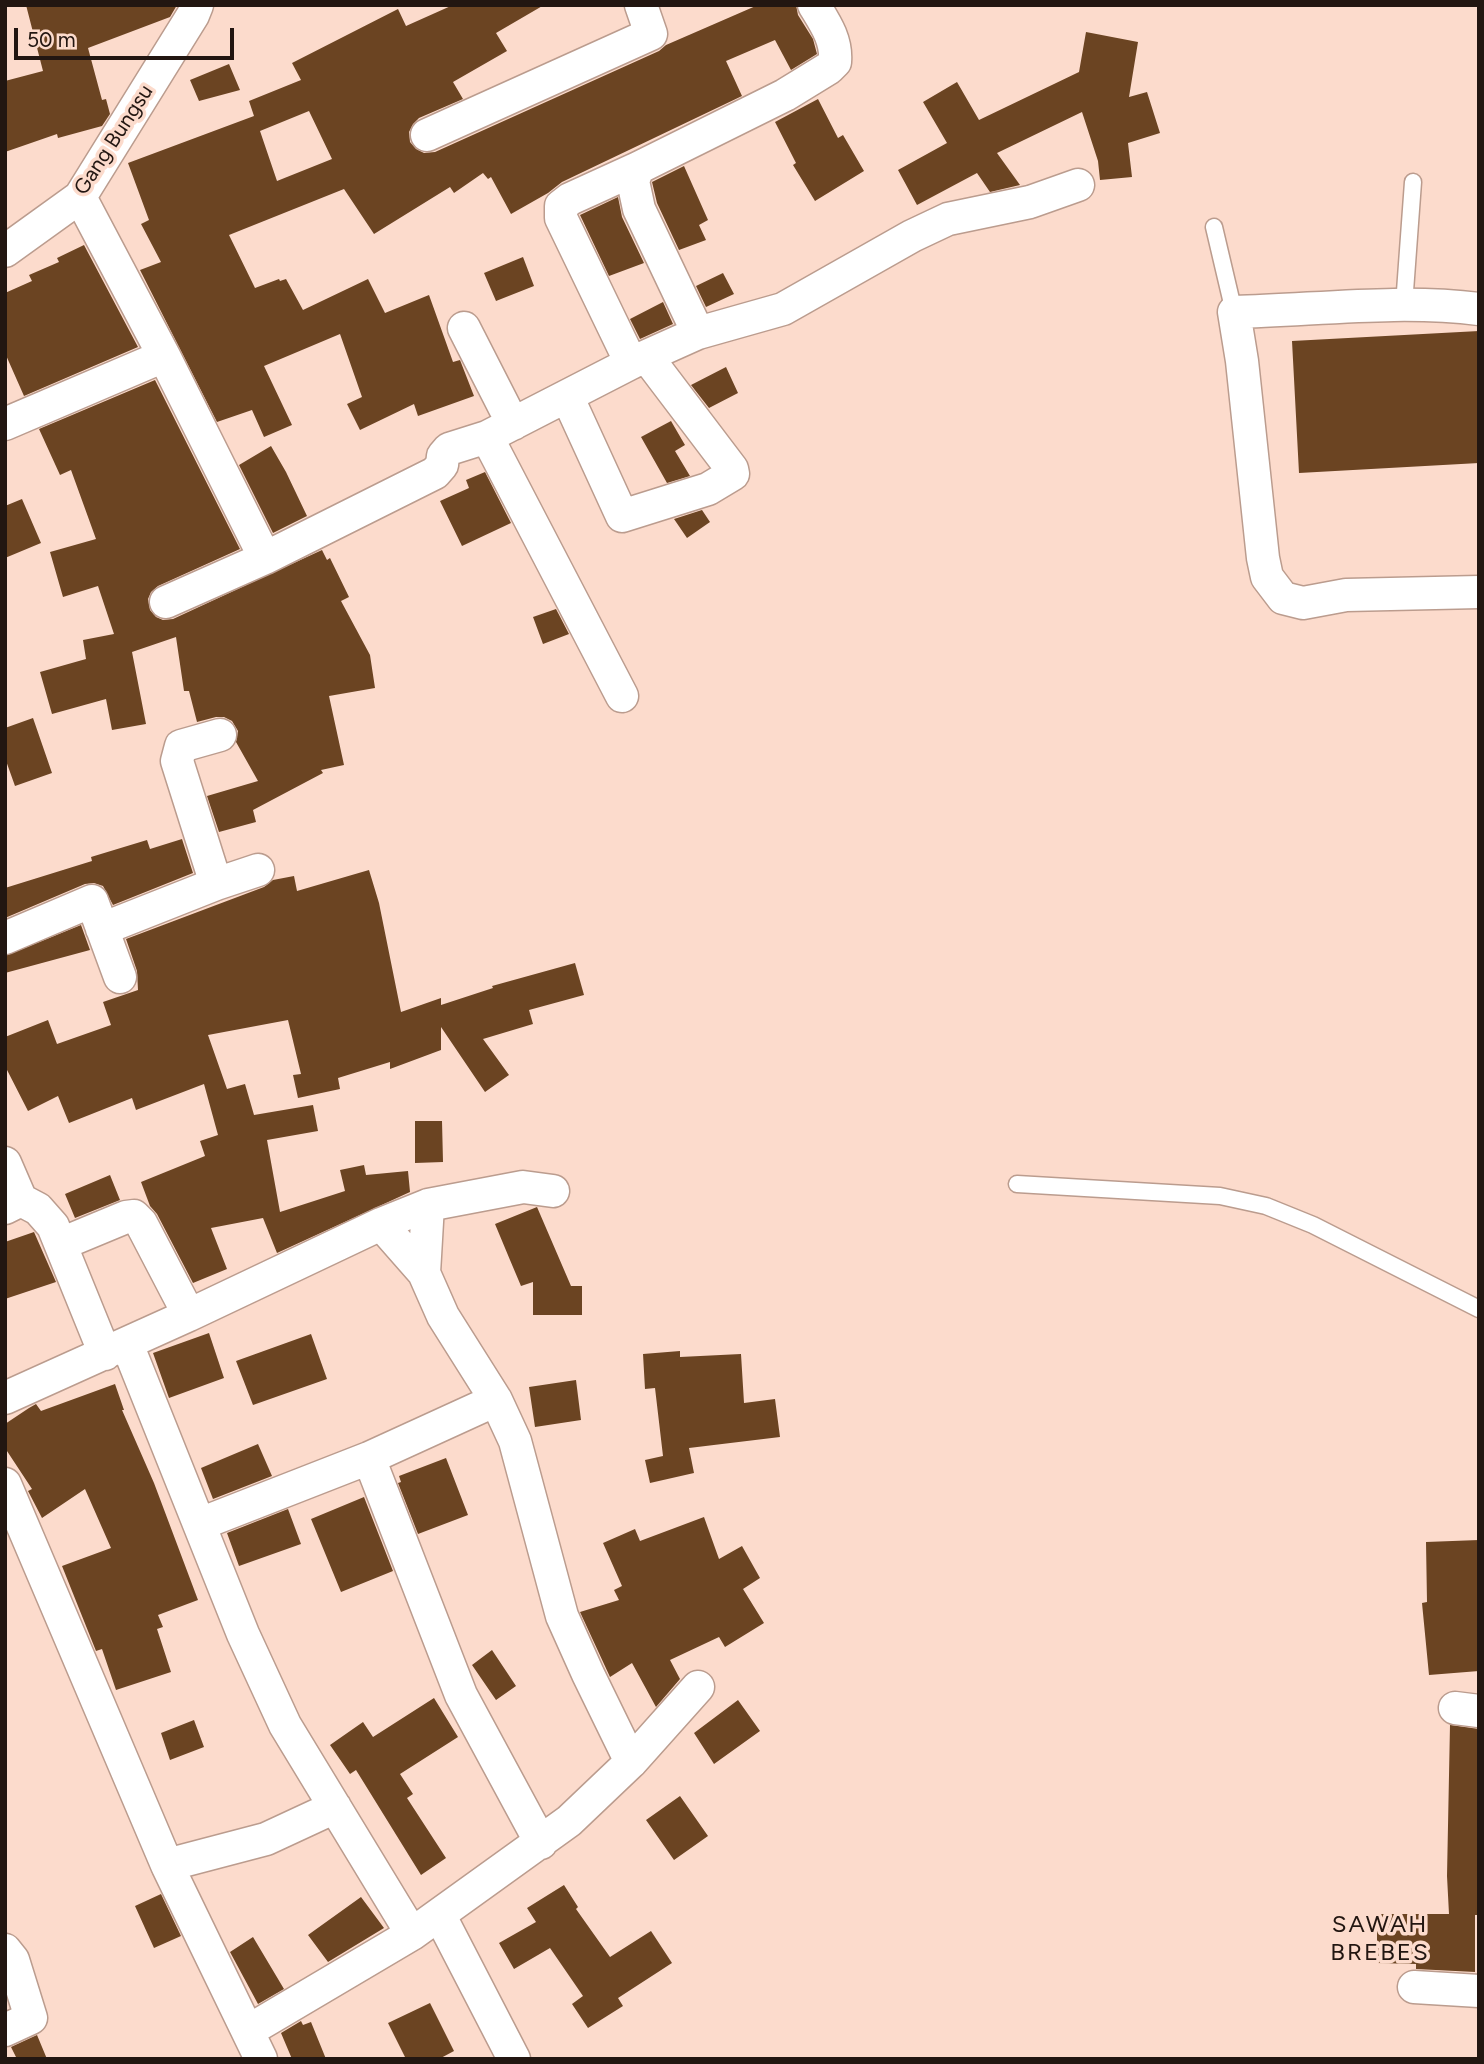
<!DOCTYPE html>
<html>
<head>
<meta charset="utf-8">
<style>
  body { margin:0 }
  #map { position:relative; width:1484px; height:2064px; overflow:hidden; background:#fcdbcc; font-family:Figtree,sans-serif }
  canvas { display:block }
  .frame { position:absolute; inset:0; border:7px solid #221611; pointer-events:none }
  .scale { position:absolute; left:14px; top:28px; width:220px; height:32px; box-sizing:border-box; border:4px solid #221611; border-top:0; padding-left:9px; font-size:21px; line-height:24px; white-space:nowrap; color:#221611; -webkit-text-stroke:5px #fcdbcc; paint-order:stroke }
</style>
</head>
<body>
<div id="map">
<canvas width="1484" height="2064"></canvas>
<div class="frame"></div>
<div class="scale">50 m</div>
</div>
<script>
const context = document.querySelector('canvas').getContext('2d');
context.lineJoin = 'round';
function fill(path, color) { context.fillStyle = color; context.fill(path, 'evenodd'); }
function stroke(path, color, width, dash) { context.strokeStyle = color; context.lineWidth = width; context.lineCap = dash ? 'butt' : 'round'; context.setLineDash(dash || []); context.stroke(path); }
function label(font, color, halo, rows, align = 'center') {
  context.font = font + ' Figtree,sans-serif'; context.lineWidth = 7; context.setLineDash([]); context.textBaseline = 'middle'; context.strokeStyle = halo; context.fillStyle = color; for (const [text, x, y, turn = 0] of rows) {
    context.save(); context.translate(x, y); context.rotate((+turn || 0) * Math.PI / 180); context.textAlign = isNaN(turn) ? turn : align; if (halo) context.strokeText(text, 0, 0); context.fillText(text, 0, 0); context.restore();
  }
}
const building = new Path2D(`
  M26 5H177L170 17 88 48 102 100 106 99 110 114 102 126 58 138 57 134 5 152V81L43 71Z
  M453 5H544L496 33 507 51 453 82 463 99 419 118 413 124 409 132 410 142 416 149 424 153 435 152 659 51 666 45 758 5H796L798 15 813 39 817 54 791 70 775 40 726 61 742 96 562 182 548 193 511 214 491 177 488 179 483 173 454 193 450 187 374 234 344 189 229 235 255 288 279 279 280 281 286 279 303 310 368 279 385 313 429 295 453 362 460 360 474 396 418 416 414 404 360 430 347 404 362 397 340 334 264 366 292 425 264 437 252 410 217 422 140 270 161 262 141 224 149 220 128 163 254 116 249 101 301 80 292 63 398 9 406 26ZM309 111 332 159 277 181 260 131Z
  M1086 32 1138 42 1129 97 1147 92 1160 133 1128 143 1132 177 1100 180 1098 161 1082 112 997 153 1020 185 990 192 977 173 917 205 898 170 947 143 923 102 957 82 979 120 1079 72Z
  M229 64 240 90 199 101 190 80Z
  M818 99 838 138 843 135 864 171 815 201 793 165 796 163 775 122Z
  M684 166 708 220 699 225 706 240 679 250 657 203 652 182Z
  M618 197 622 217 644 263 609 276 580 215Z
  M84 245 138 347 24 396 5 353V293L32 281 29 275 59 262 57 258Z
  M523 257 534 286 496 301 484 273Z
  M723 273 734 294 706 307 696 286Z
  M663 302 673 324 640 339 630 319Z
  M1479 331V463L1299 473 1292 341Z
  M726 367 738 393 709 408 691 385Z
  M155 380 240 549 158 586 151 592 148 599 150 610 156 617 163 620 173 619 322 550 327 560 330 558 349 597 341 601 370 655 375 688 329 696 344 765 321 770 323 773 253 810 256 822 219 832 207 796 258 781 236 742 238 731 232 721 224 717H216L197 722 189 691H184L176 637 132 652 146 724 112 730 106 699 52 714 40 672 86 659 83 640 114 634 98 586 63 597 50 552 96 539 71 470 60 475 39 429Z
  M671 421 685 445 675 451 690 476 667 483 641 437Z
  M271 446 286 472 307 516 273 533 239 465Z
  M485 472 511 523 462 546 440 501 469 488 466 480Z
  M22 499 41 543 5 558V506Z
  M702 510 710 522 687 538 674 519Z
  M556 609 569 634 543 644 533 617Z
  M33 718 52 773 15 786 5 758V728Z
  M182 839 193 873 113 905 103 886 94 883 85 884 5 918V888L92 861 91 857 147 840 150 849Z
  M369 870 379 903 401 1012 441 998V1005L493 988 492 986 575 963 584 995 529 1010 533 1024 483 1039 509 1075 485 1092 441 1027V1050L390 1069V1062L338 1078 340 1089 298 1098 293 1075 301 1074 288 1020 208 1035 227 1089 245 1084 254 1115 313 1105 318 1131 267 1140 280 1212 345 1191 340 1170 364 1165 366 1175 408 1171 410 1192 277 1253 263 1218 211 1228 227 1269 193 1283 157 1214 150 1206 141 1182 205 1156 200 1141 218 1135 204 1084 136 1110 132 1098 69 1123 58 1096 28 1111 5 1066V1037L48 1020 57 1044 111 1025 103 1002 138 990 137 971 126 939 264 887 273 880 294 876 297 891Z
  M81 925 90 950 5 973V956Z
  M415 1121H442L443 1162 415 1163Z
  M110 1175 120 1200 75 1218 65 1194Z
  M537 1207 571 1286H582V1315H533V1282L521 1286 510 1260 495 1224Z
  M34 1232 56 1282 5 1299V1242Z
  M209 1333 224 1378 169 1398 153 1353Z
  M311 1334 327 1379 253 1405 236 1361Z
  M680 1351V1357L741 1354 744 1403 775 1399 780 1437 689 1448 694 1473 650 1483 645 1460 663 1456 655 1388 645 1389 643 1354Z
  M576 1380 581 1420 535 1427 529 1387Z
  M115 1384 124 1410H122L154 1483 198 1600 158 1615 163 1627 157 1629 171 1672 116 1690 102 1649 96 1651 62 1566 111 1548 85 1489 42 1518 28 1491 32 1489 5 1448V1424L29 1408 36 1404 41 1411Z
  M258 1444 272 1476 213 1499 201 1468Z
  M446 1458 468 1515 418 1534 398 1483 401 1482 399 1476Z
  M364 1497 393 1571 341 1592 311 1519Z
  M288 1509 301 1544 239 1566 227 1533Z
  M704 1517 719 1559 742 1546 760 1578 743 1589 764 1623 725 1647 719 1637 670 1660 680 1679 656 1707 632 1663 610 1677 580 1612 619 1600 614 1590 622 1586 603 1543 635 1529 640 1541Z
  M1479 1540V1671L1429 1675 1422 1603 1427 1602 1426 1542Z
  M492 1650 516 1686 496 1700 472 1665Z
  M434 1698 458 1737 400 1774 413 1794 407 1798 446 1858 421 1875 356 1770 350 1774 330 1745 363 1722 373 1737Z
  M738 1700 760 1731 714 1764 694 1733Z
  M194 1720 204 1747 170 1760 161 1733Z
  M1450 1725 1479 1729V1915H1475V1972L1416 1969V1964L1377 1963V1914H1449L1447 1876Z
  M680 1796 708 1836 674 1860 646 1820Z
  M564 1885 578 1907 576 1909 610 1957 651 1931 672 1963 618 1998 623 2006 588 2028 572 2004 583 1996 550 1948 514 1969 499 1943 536 1922 527 1908Z
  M161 1894 181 1936 154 1948 135 1906Z
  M361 1897 384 1928 328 1962 308 1935Z
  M253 1937 284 1989 258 2004 230 1952Z
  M430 2003 454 2051 439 2059H406L388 2023Z
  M301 2021 303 2025 311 2022 326 2059H292L281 2033Z
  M37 2035 47 2059H17L11 2047Z`);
const lane = new Path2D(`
  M1214 227 1234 312
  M1404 305 1413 182
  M1017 1184 1220 1196 1266 1206 1313 1225 1479 1309`);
const street = new Path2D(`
  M427 135 651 34 641 5
  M80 197 164 356 265 558
  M5 251 80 197 193 15 197 5
  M1479 309C1398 299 1316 310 1234 312L1242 361 1263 558 1267 577 1283 598 1303 603 1346 595 1479 592
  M464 328 513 424
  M698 333 639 209 633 181 638 168 785 95 829 68 835 62C837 40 825 23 814 5
  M631 363 561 218V206L570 199 638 168
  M567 396 622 516 708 489 733 474 732 469 647 357
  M5 424 164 356
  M487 437 622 696
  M166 602 265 558 435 473 442 465 443 456 449 449 487 437 631 363 698 333 783 309 912 236 948 219 1030 202 1078 185
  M216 884 177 761 181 746 220 735
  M102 929 216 884 258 870
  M5 938 92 901 120 977
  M5 1163 21 1200 5 1208
  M21 1200 38 1209 53 1226 105 1354
  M381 1224 424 1273 443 1316 496 1400 515 1441 562 1616 588 1674 631 1762
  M61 1244 126 1217 134 1216 141 1223 189 1315 381 1224 428 1205 523 1187 553 1191
  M424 1273 428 1205
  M127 1344 243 1634 285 1725 412 1934 248 2031
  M5 1398 189 1315
  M369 1458 461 1695 541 1843
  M5 1484 167 1865 261 2059
  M200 1524 369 1458 496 1400
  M1455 1708 1479 1711
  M167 1865 266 1839 335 1807
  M440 1916 514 2059
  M412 1934 569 1821 631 1762 698 1687
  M5 1950 13 1960 31 2018 5 2030
  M1414 1987 1479 1991`);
const streetNames = [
  ["Gang Bungsu",114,140,-57]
];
const quarterNames = [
  ["SAWAH",1380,1925],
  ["BREBES",1380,1953]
];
fill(building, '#6b4422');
stroke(lane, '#bb9c8e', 19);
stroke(street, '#bb9c8e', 35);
stroke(lane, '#fff', 16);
stroke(street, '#fff', 32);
label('21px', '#221611', '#fcdbcc', streetNames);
context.letterSpacing = '2px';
label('24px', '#221611', '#fcdbcc', quarterNames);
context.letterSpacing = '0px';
</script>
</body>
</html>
